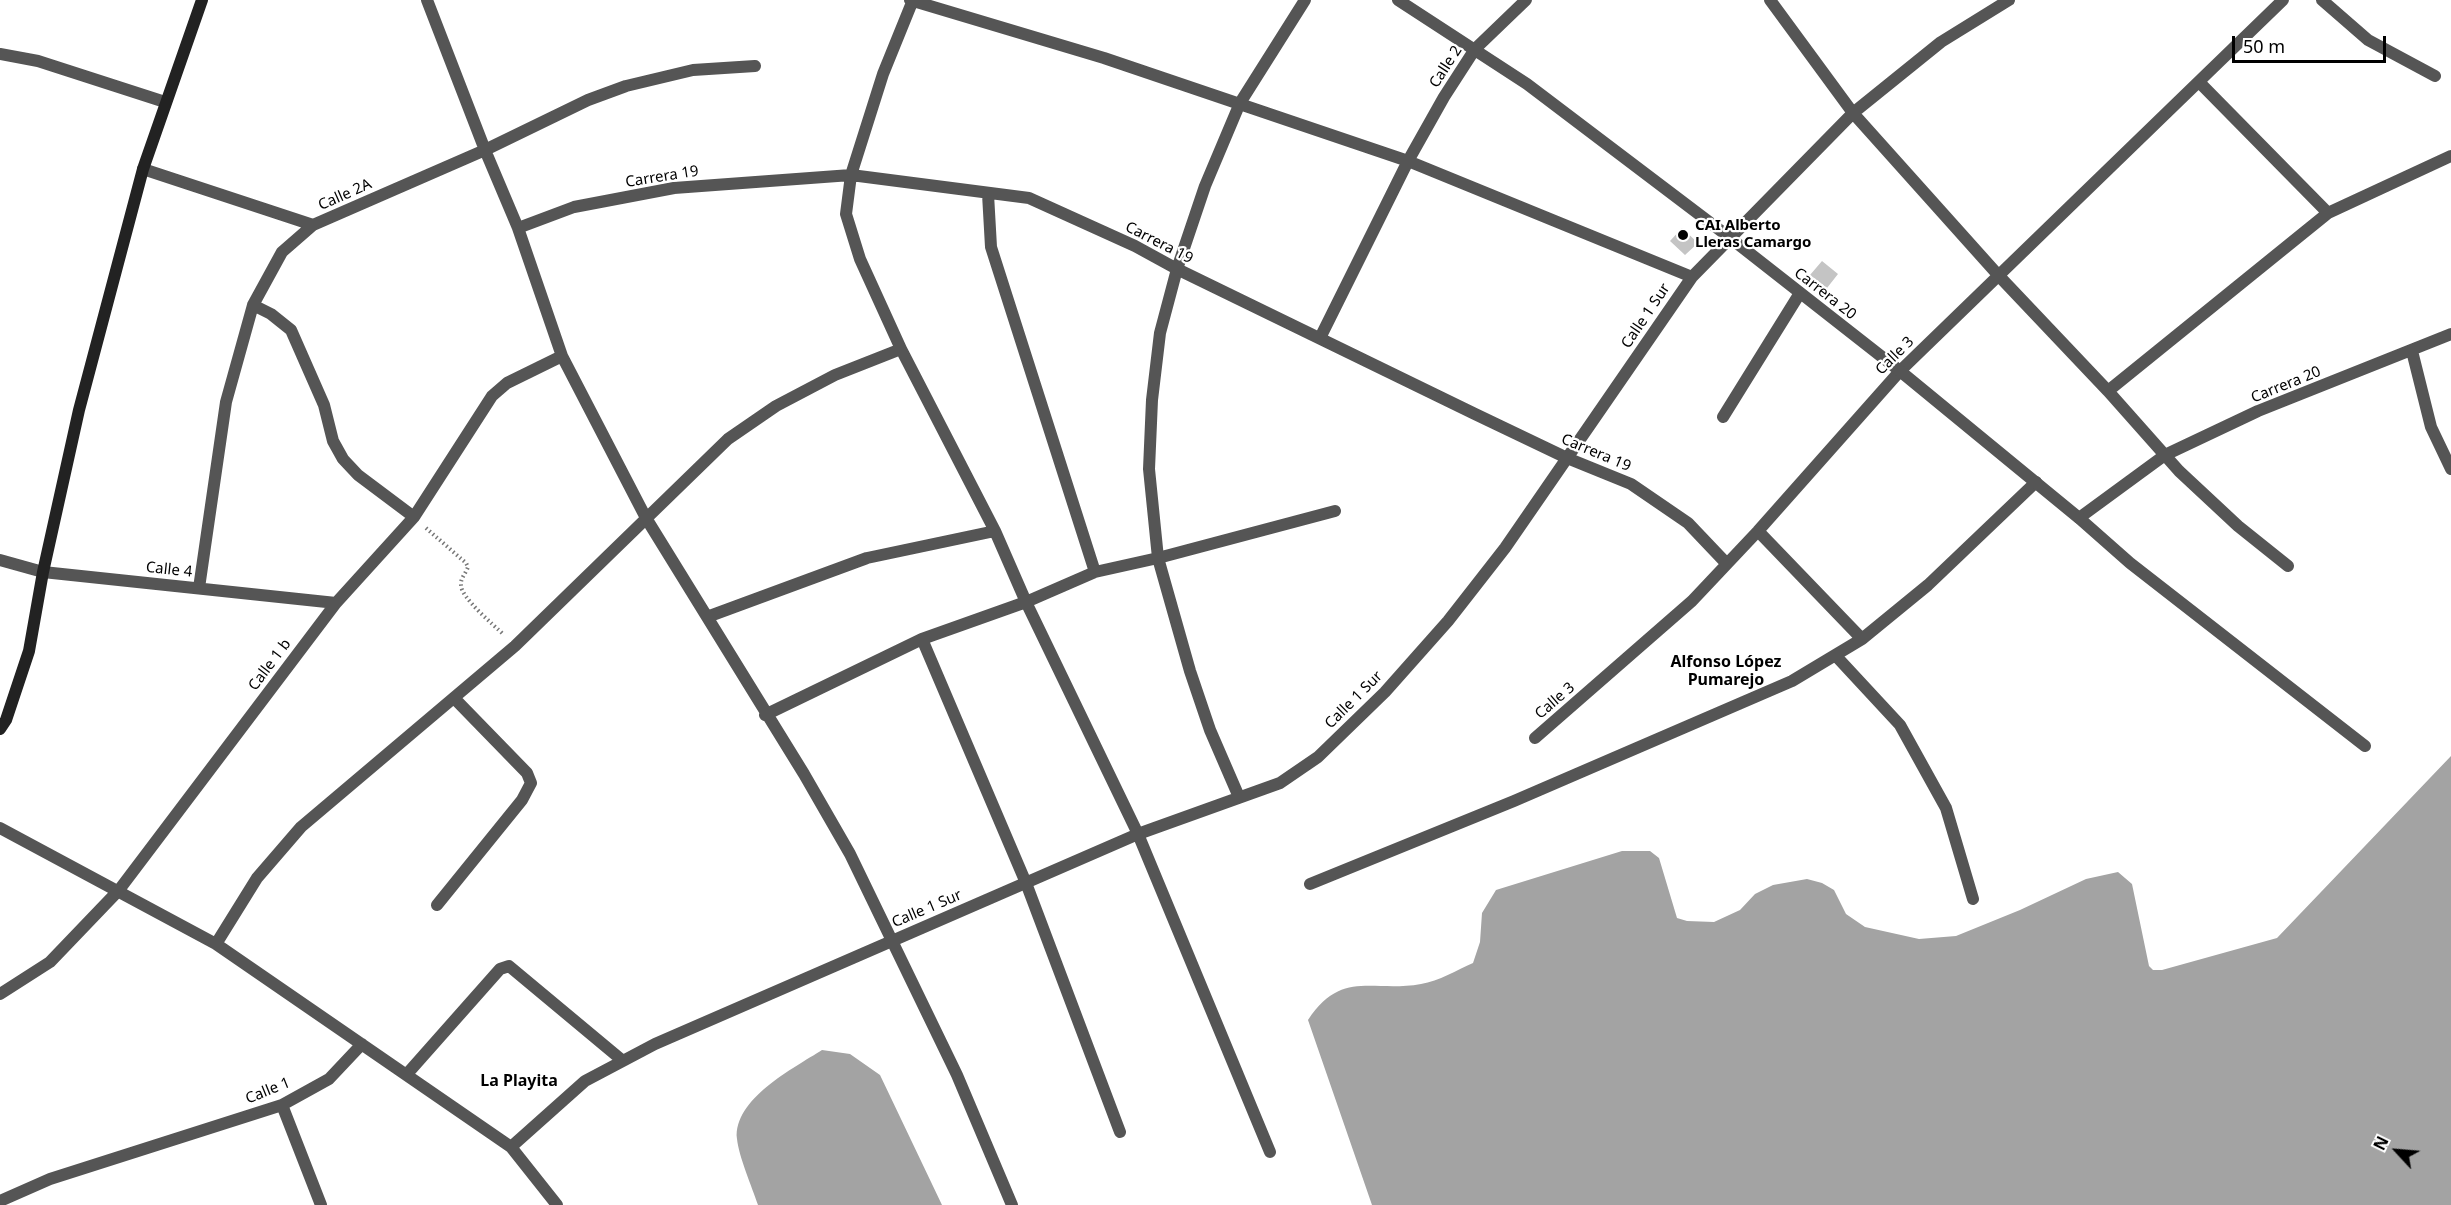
<!DOCTYPE html>
<html>
<head>
<meta charset="utf-8">
<style>
  body { margin:0 }
  #map { position:relative; width:2451px; height:1205px; overflow:hidden; background:#fff; font-family:"Noto Sans",sans-serif }
  canvas { display:block }
  .north { position:absolute; left:2367px; top:1121px; width:60px; height:60px; -webkit-text-stroke:4px #fff; paint-order:stroke; rotate:296deg; font-size:16px; font-weight:700; line-height:24px; text-align:center; color:#000 }
  .north::after { content:''; display:block; margin:auto; width:21px; height:27px; background:#000; clip-path:polygon(50% 0,100% 100%,50% 72%,0 100%) }
  .scale { position:absolute; left:2232px; top:36px; width:154px; height:27px; box-sizing:border-box; border:3px solid #000; border-top:0; padding-left:8px; font-size:18px; line-height:21px; white-space:nowrap; color:#000; -webkit-text-stroke:4px #fff; paint-order:stroke }
</style>
</head>
<body>
<div id="map">
<canvas width="2451" height="1205"></canvas>
<div class="north">N</div>
<div class="scale">50 m</div>
</div>
<script>
const context = document.querySelector('canvas').getContext('2d');
context.lineJoin = 'round';
function fill(path, color) { context.fillStyle = color; context.fill(path, 'evenodd'); }
function stroke(path, color, width, dash) { context.strokeStyle = color; context.lineWidth = width; context.lineCap = dash ? 'butt' : 'round'; context.setLineDash(dash || []); context.stroke(path); }
function label(font, color, halo, rows, align = 'center') {
  context.font = font + ' "Noto Sans",sans-serif'; context.lineWidth = 4.5; context.setLineDash([]); context.textBaseline = 'middle'; context.strokeStyle = halo; context.fillStyle = color; for (const [text, x, y, turn = 0] of rows) {
    context.save(); context.translate(x, y); context.rotate((+turn || 0) * Math.PI / 180); context.textAlign = isNaN(turn) ? turn : align; if (halo) context.strokeText(text, 0, 0); context.fillText(text, 0, 0); context.restore();
  }
}
const water = new Path2D(`
  M2451 756V1205H1372L1308 1020C1342 969 1372 993 1421 984 1439 981 1457 970 1473 963L1480 942 1482 913 1496 890 1622 851H1650L1659 858 1677 918 1687 921 1714 922 1740 910 1755 894 1773 885 1807 879 1822 883 1834 890 1846 914 1865 927 1919 939 1956 936 2020 910 2086 879 2118 872 2132 884 2149 966 2153 970H2162L2277 938Z
  M822 1050 850 1054 880 1075 942 1205H758C752 1187 739 1157 737 1139 733 1099 794 1068 822 1050Z`);
const building = new Path2D(`
  M1682 228 1698 243 1685 255 1670 241Z
  M1822 261 1838 274 1827 288 1810 275Z`);
const path = new Path2D(`
  M426 528 466 563 468 567C466 573 460 579 461 585 461 598 494 625 504 635`);
const minor = new Path2D(`
  M427 0 485 150 518 228 562 356 646 518 804 774 850 854 957 1075 1012 1205
  M910 0 1104 58 1408 161 1692 277
  M913 0 883 74 851 175 846 214 860 259 901 349 995 531 1026 602 1138 834 1270 1152
  M1770 0 1853 113 1999 276 2108 391 2179 471 2238 526 2288 566
  M2322 0 2368 40 2435 76
  M0 54 38 61 165 102
  M2200 83 2328 213
  M143 169 313 225
  M988 194 991 247 1095 572
  M518 228 574 207 674 188 851 175 1029 198 1135 246 1177 269 1475 414 1567 458 1631 484 1688 523 1726 563
  M253 305 271 314 291 330 324 405 333 441 343 459 358 475 414 517
  M1320 338 1408 161 1444 97 1475 49 1526 0
  M2412 351 2431 427 2451 469
  M2108 391 2328 213 2451 156
  M1723 417 1800 293
  M2079 518 2165 455 2258 411 2451 334
  M1758 531 1862 639
  M0 560 43 572 336 603
  M199 588 226 402 253 305 282 252 313 225 485 150 588 100 626 86 693 70 755 66
  M707 617 867 558 995 531
  M922 639 1026 883 1120 1132
  M1836 656 1900 725 1946 808 1973 899
  M765 715 922 639 1026 602 1095 572 1158 558 1335 511
  M1535 738 1692 601 1758 531 1900 371 2283 0
  M1239 797 1210 730 1190 671 1158 558 1149 469 1152 400 1160 333 1177 269 1205 186 1240 103 1305 0
  M0 828 216 944 511 1147 557 1205
  M1310 884 1514 801 1792 681 1862 639 1928 585 2036 482
  M437 905 522 800 531 783 527 773 454 698
  M216 944 257 878 301 827 515 646 728 439 776 406 835 375 901 349
  M0 994 50 962 119 890 336 603 414 517 492 396 507 383 562 356
  M407 1074 500 969 509 966 623 1061
  M282 1105 321 1205
  M511 1147 585 1081 655 1044 1138 834 1280 783 1318 757 1385 692 1448 621 1505 548 1692 277 1853 113 1941 42 2009 0
  M0 1201 50 1179 282 1105 329 1079 362 1044`);
const tertiary = new Path2D(`
  M1398 0 1527 84 1729 237 1900 371 2079 518 2130 563 2365 746`);
const secondary = new Path2D(`
  M0 729 6 720 29 651 43 572 79 410 143 169 202 0`);
const markers = [
  [1683,235,6,"#000"]
];
const streetNames = [
  ["Calle 2",1446,67,-57],
  ["Carrera 19",662,177,-9],
  ["Calle 2A",345,195,-24],
  ["Carrera 19",1159,243,27],
  ["Carrera 20",1825,294,38],
  ["Calle 1 Sur",1646,316,-56],
  ["Calle 3",1895,356,-45],
  ["Carrera 20",2286,385,-22],
  ["Carrera 19",1596,453,23],
  ["Calle 4",169,570,6],
  ["Calle 1 b",270,665,-53],
  ["Calle 1 Sur",1354,700,-45],
  ["Calle 3",1555,701,-41],
  ["Calle 1 Sur",927,909,-23],
  ["Calle 1",268,1091,-22]
];
const poiNames = [
  ["CAI Alberto",1695,226],
  ["Lleras Camargo",1695,243]
];
const neighbourhoodNames = [
  ["Alfonso López",1726,662],
  ["Pumarejo",1726,680],
  ["La Playita",519,1081]
];
fill(water, '#a3a3a3');
fill(building, '#c4c4c4');
stroke(path, '#777', 4, [1.5, 3]);
stroke(minor, '#555', 12);
stroke(tertiary, '#555', 12);
stroke(secondary, '#222', 12);
for (const [x, y, r, color] of markers) { const dot = new Path2D(); dot.arc(x, y, r, 0, 2 * Math.PI); context.fillStyle = color; context.fill(dot); stroke(dot, '#fff', 2); }
label('15px', '#000', '#fff', streetNames);
label('bold 15px', '#000', '#fff', poiNames, 'left');
label('bold 16px', '#000', '#fff', neighbourhoodNames);
</script>
</body>
</html>
